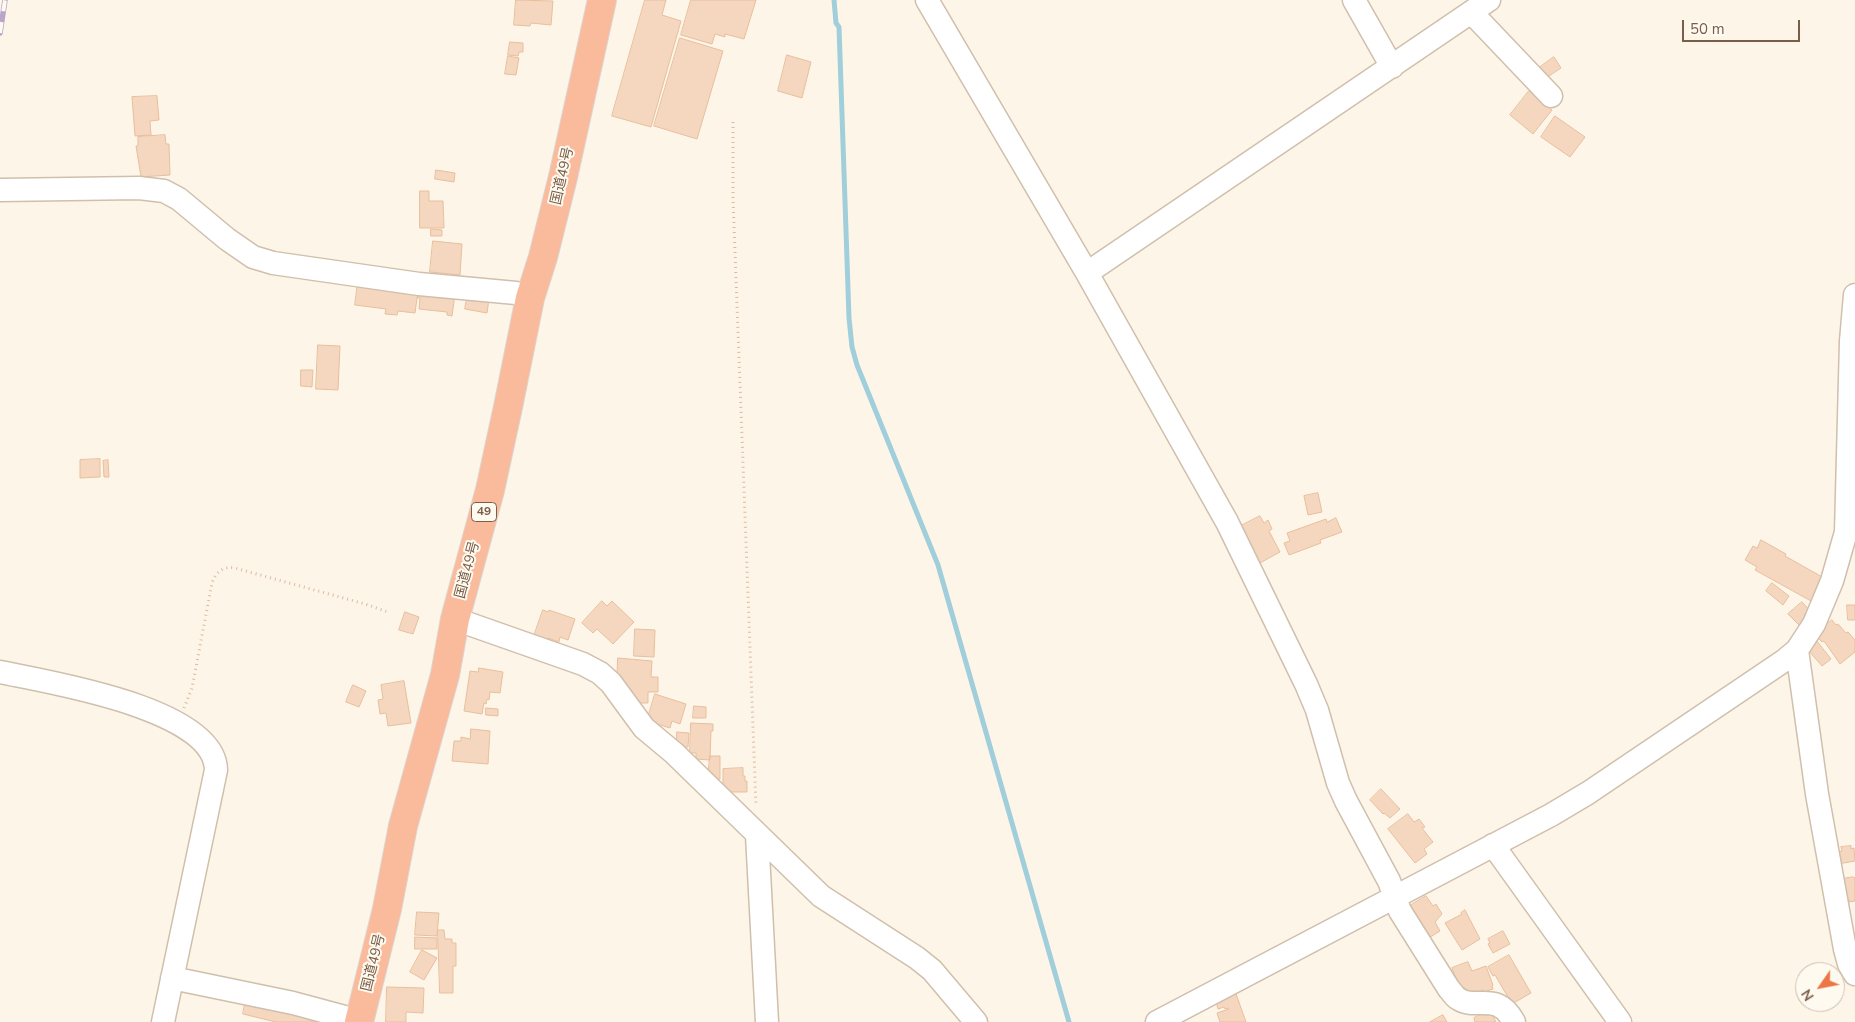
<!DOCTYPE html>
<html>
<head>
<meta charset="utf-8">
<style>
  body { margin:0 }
  #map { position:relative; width:1855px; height:1022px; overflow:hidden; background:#fdf6e8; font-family:"Nunito Sans",sans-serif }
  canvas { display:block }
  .north { position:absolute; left:1795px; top:962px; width:50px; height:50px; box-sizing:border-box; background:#fffaef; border:1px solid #c9bcad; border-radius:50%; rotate:237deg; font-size:14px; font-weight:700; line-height:20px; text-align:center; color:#795e4a }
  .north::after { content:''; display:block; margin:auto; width:18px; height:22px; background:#ec7648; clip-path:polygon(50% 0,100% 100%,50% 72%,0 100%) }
  .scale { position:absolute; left:1682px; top:20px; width:118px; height:22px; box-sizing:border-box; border:2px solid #795e4a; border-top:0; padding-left:6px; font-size:15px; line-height:18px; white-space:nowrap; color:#795e4a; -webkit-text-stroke:4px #fffaef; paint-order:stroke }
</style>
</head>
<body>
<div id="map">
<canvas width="1855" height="1022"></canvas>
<div class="north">N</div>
<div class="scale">50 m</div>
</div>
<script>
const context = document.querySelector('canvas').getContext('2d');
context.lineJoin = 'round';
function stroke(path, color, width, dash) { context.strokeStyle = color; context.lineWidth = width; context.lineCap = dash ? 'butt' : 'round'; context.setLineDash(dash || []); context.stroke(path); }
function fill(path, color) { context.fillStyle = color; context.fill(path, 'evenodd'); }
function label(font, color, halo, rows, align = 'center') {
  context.font = font + ' "Nunito Sans","Noto Sans JP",sans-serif'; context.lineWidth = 4; context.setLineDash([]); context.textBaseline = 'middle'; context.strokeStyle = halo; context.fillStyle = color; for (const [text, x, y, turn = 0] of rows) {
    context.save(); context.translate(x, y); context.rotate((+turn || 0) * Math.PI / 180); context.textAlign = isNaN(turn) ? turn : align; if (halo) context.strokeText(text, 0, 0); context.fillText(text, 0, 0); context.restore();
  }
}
const stream = new Path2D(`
  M834 0 836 23 839 27 849 318 852 347 857 365 938 565 1069 1022`);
const building = new Path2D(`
  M516 0 553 1 551 25 531 23 530 26 514 25Z
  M645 0H666L662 15 681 21 651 127 612 116Z
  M691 0H756L744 39 725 34V37L715 34 712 44 681 35Z
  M680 38 723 51 697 139 654 126Z
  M510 42 523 43V52H519L518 56 508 55Z
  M787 55 811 62 802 98 778 91Z
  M508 56 519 58 516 75 505 74Z
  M1554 57 1561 68 1543 80 1536 70Z
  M1529 91 1552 110 1533 134 1510 115Z
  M157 96 159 120 150 121 151 135 135 136 132 97Z
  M1555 116 1585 137 1570 157 1541 137Z
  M165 135 166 144H169L170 175 141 177 136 146H138V137Z
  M436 170 455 173 454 182 435 179Z
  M420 191H429V201H443L444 228H420Z
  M431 229 442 230V236H431Z
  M433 241 462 244 460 275 430 272Z
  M358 282 418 291 415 313 398 311 397 315 385 314 386 309 355 305Z
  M468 293 489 299 487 313 465 309Z
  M418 294H455L452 316 447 315V312L419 309 420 298H418Z
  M318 345 340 346 338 390 316 389Z
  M301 370H313L312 387 301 386Z
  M100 459V477L80 478V460Z
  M108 460 109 477H104L103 461Z
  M1318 493 1322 512 1308 515 1304 496Z
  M1260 516 1264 523 1268 520 1272 529 1269 531 1280 552 1260 563 1239 527Z
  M1336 518 1342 532 1320 540 1321 543 1289 555 1284 543 1290 541 1287 533 1326 519 1327 522Z
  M1761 540 1786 554 1785 556 1824 578 1811 601 1755 570 1757 567 1745 560 1753 546 1757 548Z
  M1772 583 1789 596 1783 605 1766 591Z
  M602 601 607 606 612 601 634 622 613 644 597 629 593 633 582 623Z
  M1802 602 1811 612 1800 626 1788 614Z
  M1847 605H1855V620H1848Z
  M543 610 548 612 549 610 575 619 568 640 560 637 559 642 548 638 546 644 533 639Z
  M405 612 419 617 413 634 399 630Z
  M1832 620 1836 625 1838 624 1846 633 1848 632 1855 640V652L1840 664 1824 641 1822 642 1815 634Z
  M635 629 655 630 654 657 634 656Z
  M1816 640 1831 659 1822 666 1808 650Z
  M618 658 652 661 651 677H658V692H648V703H632V691H623L617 681Z
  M479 668 503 672 500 693 490 692 489 700 487 699 486 704 484 703 482 714 464 711 470 671 478 672Z
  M404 681 411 723 388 726 386 713 380 714 378 700 383 699 381 685Z
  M353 685 366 691 359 707 346 702Z
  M655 694 686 704 680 724 672 721 670 728 647 721Z
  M694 706 706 707V718H693Z
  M486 708 498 709V716L486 715Z
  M691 723 713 724V731H711L710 760 696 759V753H690Z
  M471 729 490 731 488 764 452 761 454 741H461V737L470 739Z
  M677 732 689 733 688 747H677Z
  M710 756H720V779H708Z
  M743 768V776H745V781H747V792H723V769Z
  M1381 789 1400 809 1390 818 1384 813 1383 814 1370 800Z
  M1408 814 1414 822 1419 819 1425 827 1422 828 1433 842 1424 849 1427 854 1415 863 1388 829Z
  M1851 846V849L1854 848 1855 861 1838 864 1836 852 1842 851 1841 847Z
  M1853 877 1855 878V901L1849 902V900L1846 901 1842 879Z
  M1426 896 1433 906 1436 904 1442 914 1435 922 1440 931 1427 939 1408 907Z
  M1465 910 1480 939 1462 950 1445 923 1462 914 1461 913Z
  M417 912 439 913 437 936 415 935Z
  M438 930H444L445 939H452V943H456V966H453V993H440Z
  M1503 931 1510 944 1493 953 1488 944 1490 943 1488 939Z
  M415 937 437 938V949H415Z
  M422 950 437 958 424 980 410 972Z
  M1509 955 1531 993 1512 1004 1495 975 1493 976 1488 967Z
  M1468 962 1472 971 1486 966 1493 985 1492 986 1493 989 1484 992 1483 990 1469 995 1465 988 1459 987 1452 968Z
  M387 987 424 988 423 1013 406 1012V1022H386Z
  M1235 991 1246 1022H1220L1217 1013 1229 1009 1228 1008 1225 1009 1224 1007 1218 1009 1215 998Z
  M246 999 335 1022H276L243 1014Z
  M1490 1010 1496 1022H1475L1474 1018Z
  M1443 1015 1447 1022H1430Z`);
const path = new Path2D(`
  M733 122V199L756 806
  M184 708 192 688 212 583C216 572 223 566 235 568L365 604 388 612`);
const minor = new Path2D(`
  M927 0 1087 273 1227 522 1306 684 1317 710 1338 783 1346 801 1389 881 1400 911 1449 989C1452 992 1454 996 1457 998 1476 1012 1496 989 1514 1022
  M1354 0 1392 67
  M1471 12 1551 96
  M0 190 139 188 164 191 179 199 227 239 253 257 273 263 419 284 516 293 530 298
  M1087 273 1489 0
  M455 619 583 664 600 673 611 683 644 728 674 753 821 896 917 958 932 970 976 1022
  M1797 650 1817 794 1845 949 1849 964 1855 974
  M0 672C47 682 215 708 216 770L163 1022
  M757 835 767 1022
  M1493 845 1620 1022
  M172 978 293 1003 360 1021
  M1157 1022 1551 815 1588 793 1785 660 1797 650 1814 624 1832 581 1846 532 1851 341 1855 295`);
const highway = new Path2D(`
  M359 1022 387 909 403 826 445 675 455 619 490 490 508 407 530 298 543 257 563 177 602 0`);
const rail = new Path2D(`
  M0 33 5 0`);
const shields = [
  [484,512,25]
];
const shieldNames = [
  ["49",484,512]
];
const streetNames = [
  ["国道49号",563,176,-77],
  ["国道49号",468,570,-75],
  ["国道49号",374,963,-76]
];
stroke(stream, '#a0cedb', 5);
fill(building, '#f4d7be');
stroke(building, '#e8be9d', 1);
stroke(minor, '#d0bfac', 25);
stroke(highway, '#dcd5d0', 30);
stroke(path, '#dabaa0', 3, [1, 4]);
stroke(minor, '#fff', 22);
stroke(highway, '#faba9c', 28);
stroke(rail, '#baa4c9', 5.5);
stroke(rail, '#fffaef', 4, [11]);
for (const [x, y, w] of shields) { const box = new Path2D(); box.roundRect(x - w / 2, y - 9.5, w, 19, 4); context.fillStyle = '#fffaef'; context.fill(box); stroke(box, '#795e4a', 1); }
label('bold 12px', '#795e4a', null, shieldNames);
label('14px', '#795e4a', '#fffaef', streetNames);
</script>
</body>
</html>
